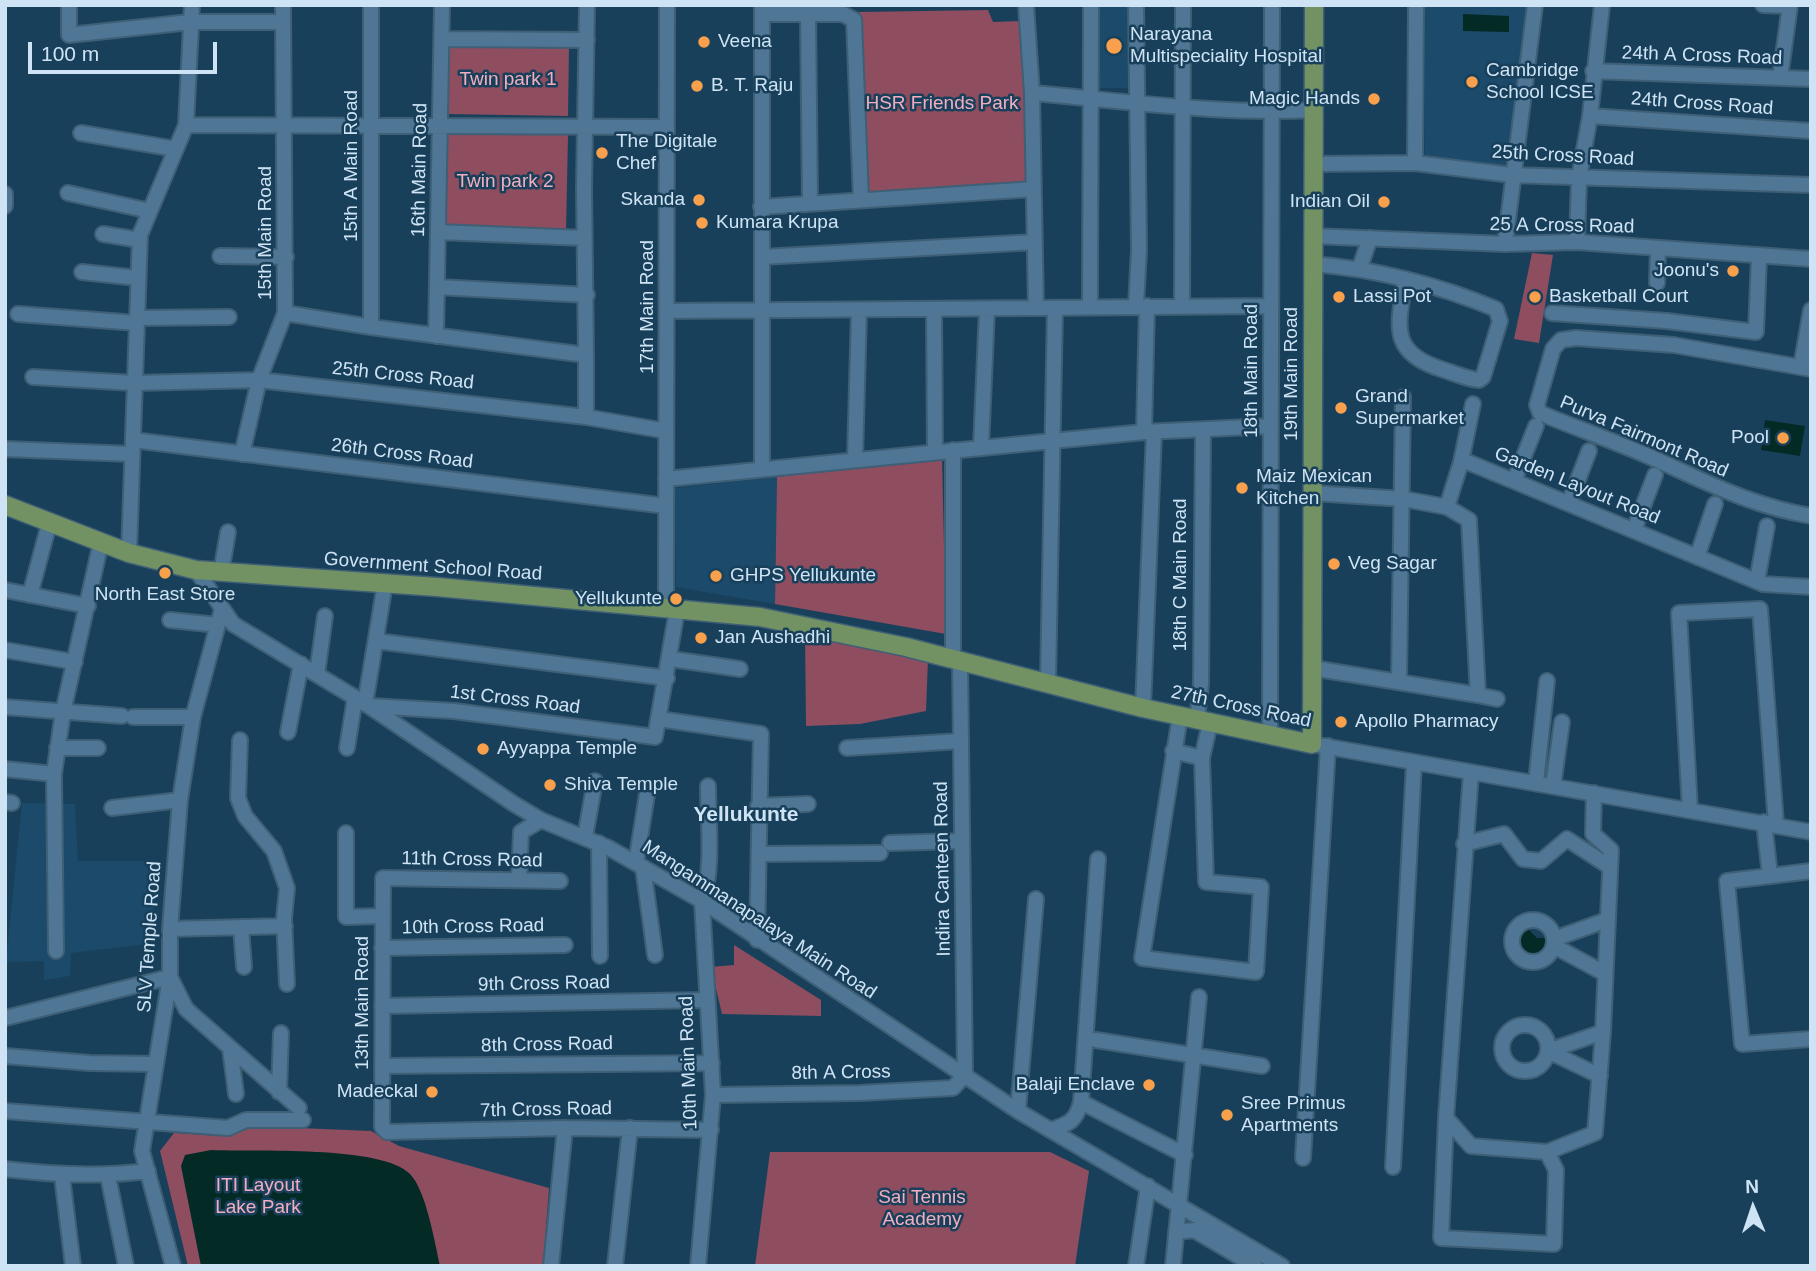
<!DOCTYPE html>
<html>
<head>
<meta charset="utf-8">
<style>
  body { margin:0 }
  #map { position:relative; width:1816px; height:1271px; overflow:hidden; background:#19405b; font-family:Helvetica,sans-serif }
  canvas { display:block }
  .frame { position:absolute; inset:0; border:7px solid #cee3f4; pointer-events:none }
  .north { position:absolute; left:1718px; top:1173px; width:70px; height:70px; -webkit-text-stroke:5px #19405b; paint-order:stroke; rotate:358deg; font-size:19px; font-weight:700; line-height:28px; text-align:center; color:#cee3f4 }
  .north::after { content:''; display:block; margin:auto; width:24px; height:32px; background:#cee3f4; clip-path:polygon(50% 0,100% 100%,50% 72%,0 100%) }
  .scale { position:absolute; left:28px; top:42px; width:189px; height:32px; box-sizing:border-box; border:4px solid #cee3f4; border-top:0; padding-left:9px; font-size:21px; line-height:24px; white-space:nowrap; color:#cee3f4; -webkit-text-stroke:5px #19405b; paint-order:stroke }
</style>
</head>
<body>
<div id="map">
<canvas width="1816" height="1271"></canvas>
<div class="frame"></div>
<div class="north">N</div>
<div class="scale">100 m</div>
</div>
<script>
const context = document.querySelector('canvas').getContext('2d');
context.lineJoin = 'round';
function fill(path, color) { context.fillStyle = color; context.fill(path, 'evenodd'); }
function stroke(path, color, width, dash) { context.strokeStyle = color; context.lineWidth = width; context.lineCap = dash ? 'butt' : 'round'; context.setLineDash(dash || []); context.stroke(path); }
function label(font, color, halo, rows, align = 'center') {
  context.font = font + ' Helvetica,sans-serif'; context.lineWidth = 5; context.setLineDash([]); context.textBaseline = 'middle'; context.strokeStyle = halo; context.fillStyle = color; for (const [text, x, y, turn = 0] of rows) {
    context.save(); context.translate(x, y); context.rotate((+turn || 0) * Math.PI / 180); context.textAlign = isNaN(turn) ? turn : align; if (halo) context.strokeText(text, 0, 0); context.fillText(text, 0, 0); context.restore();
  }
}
const built = new Path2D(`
  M1098 5H1131V88H1097Z
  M1425 5H1530L1506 168 1425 159Z
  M777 477 775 604 676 587 675 488Z
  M22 803 75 804 78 861H152L155 943 71 953 70 976 44 980V961L6 962Z`);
const green = new Path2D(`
  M988 10 993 22 1022 21 1030 184 856 195 859 12Z
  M447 44 569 46 568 116 446 114Z
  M445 133 568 135 566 231 443 229Z
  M1532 253 1553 255 1539 343 1514 339Z
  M942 457 946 634 775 604 777 477Z
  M805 632 928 659 926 711 860 724 806 726Z
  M734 945 821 1000V1016L722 1014 711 967 734 965Z
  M251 1126 371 1131 399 1146 549 1188 543 1266H188L160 1151 174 1133 222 1136Z
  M770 1152H1050L1089 1171 1075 1266H755Z`);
const water = new Path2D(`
  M1463 14 1509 16V32L1463 31Z
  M1765 420 1805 426 1800 456 1761 450Z
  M1526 927 1537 938H1549L1552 945 1543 950 1540 961 1519 956 1517 935 1520 929Z
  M211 1150C253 1152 382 1145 410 1174 426 1190 435 1243 440 1266H201L181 1166 185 1155Z`);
const minor = new Path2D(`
  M69 5V35L190 22H282
  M371 5V327
  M762 5V469
  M1026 5 1032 93 1036 308
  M1763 5 1790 6
  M808 13 810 203
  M762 14H843L854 20 861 199
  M442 39 587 40
  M1593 71 1811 79
  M1780 78 1790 5
  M1032 93C1125 101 1220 115 1313 110
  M1590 116 1811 131
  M186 125 666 127
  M81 133 176 149
  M1415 163 1416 5
  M1313 164 1415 163 1512 175 1811 185
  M68 193 150 211
  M5 194V206
  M761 207 1034 189
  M439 232 584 238
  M103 234 140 240
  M1313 236 1505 244 1577 242 1811 259
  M1577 242 1579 178 1590 116 1602 5
  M1505 244 1535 5
  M220 256 286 257
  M762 257 1035 242
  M1313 264C1375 269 1438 285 1496 309L1500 321 1483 377 1479 380C1466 379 1454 373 1441 369 1389 352 1398 326 1405 280
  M1360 267 1370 238
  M82 272 138 278
  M1657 283 1658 248
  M437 287 587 295
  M1136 306 1139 250 1136 5
  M1182 306 1183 5
  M1090 307 1091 5
  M667 311 1271 306
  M934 311 935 451
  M285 313 371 327 586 355 584 188 587 5
  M1552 313 1667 321 1756 332 1759 257
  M18 314 137 323
  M137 318 229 317
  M436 336 442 5
  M1801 367 1811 310
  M1811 369 1674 345 1576 338 1561 340 1553 349 1537 405 1540 413C1578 429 1617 442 1655 459 1708 483 1752 506 1811 516
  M33 377 134 383 259 380 586 417 666 431
  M586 417V355
  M1144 432 1147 306
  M133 440 666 506
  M981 447 987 309
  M5 449 132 454
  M242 454 259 380 285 313 283 5
  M855 459 859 311
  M1461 462 1473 404
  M666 479 1144 432 1271 426
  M1514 481 1536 426
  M1313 493 1404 499 1447 507 1461 462 1470 463 1763 584 1811 587
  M1569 503 1589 451
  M1634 530 1655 475
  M129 553 140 235 186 125 192 5
  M1697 557 1715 504
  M196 570 233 624 369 706 514 804 541 820 609 848 702 901 1018 1111 1282 1266
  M221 573 228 532
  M1757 581 1767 526
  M5 590 88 606
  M30 595 49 524
  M666 609 667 5
  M170 620 218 625
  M376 641 667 678
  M5 650 75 662
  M671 659 740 669
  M953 659V450
  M1312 668 1478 695 1469 520 1447 507
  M317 674 325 616
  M1399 681 1403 397
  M1048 682 1055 308
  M1478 695 1497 699
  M365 704 385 584
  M371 706 454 711 655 737 677 610
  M5 707 122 716
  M1143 708 1154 432
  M1180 716 1142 958 1256 972 1261 887 1206 882 1202 758 1210 723
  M133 717H193
  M659 719 761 734 757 940
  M1197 720 1201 684 1203 430
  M288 732 301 664
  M1270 736 1272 5
  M240 740 238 798 245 816 274 851 287 888 284 919 287 984
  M1312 744 1811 832
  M57 748H98
  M347 748 355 698
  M847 748 961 741
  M1173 751 1202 758
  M5 769 54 774
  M1471 772 1446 1118 1471 1146 1547 1152 1595 1133 1603 1032 1611 850 1593 834 1594 793
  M1536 782 1547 681
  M1553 786 1562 722
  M5 802 12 803
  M758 806 808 804
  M112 808 180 800
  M1690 810 1679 613 1760 609 1776 824
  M1764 822 1770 876 1727 881 1742 1044 1811 1039
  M346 833V917L382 916
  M585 837 595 781
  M599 843 600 956
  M890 843 962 841
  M1464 844 1504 834 1523 859 1541 861 1567 839 1610 867
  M759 854 880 853
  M636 863 648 788
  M643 867 655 955
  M1770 876 1811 871
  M519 879 521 832 541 820
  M560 881 383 878 382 1127 387 1132 565 1128 711 1130
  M1512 941a21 21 0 1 1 42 0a21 21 0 1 1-42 0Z
  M241 927 244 967
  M170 929 285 926
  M1554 939 1607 920
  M1554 946 1604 973
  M382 948 565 945
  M56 951 54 774 63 712 101 542
  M382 1006 706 1000
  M5 1018 170 977 186 1009 299 1108
  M1502 1048a23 23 0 1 1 46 0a23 23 0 1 1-46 0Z
  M1096 1040 1262 1066
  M230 1048 236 1094
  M1548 1051 1603 1032
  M1548 1051 1600 1076
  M5 1056 90 1063 156 1064
  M382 1066 712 1063
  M279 1092 281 1033
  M713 1095 860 1093 953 1088 965 1075 960 661
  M1081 1102 1185 1155
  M5 1111 228 1128 246 1120H303
  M1018 1111 1036 899
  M1446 1118 1441 1238 1554 1244 1556 1170 1547 1152
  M1051 1130C1069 1124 1076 1121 1081 1102L1098 859
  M1303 1158 1328 746
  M1393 1167 1414 763
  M5 1169C54 1175 99 1177 148 1171
  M62 1176 73 1266
  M108 1176 126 1266
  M1176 1232 1194 1230 1255 1266
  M173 1266 142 1151 170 977V929L180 800 193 717 222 609
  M551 1266 565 1128
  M615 1266 630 1128
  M698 1266 713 1095 702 901C714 872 708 819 708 786
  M1136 1266 1148 1186
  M1173 1266 1199 997`);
const major = new Path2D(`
  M5 505 129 553 196 570 437 587 760 617 906 647 1143 708 1312 744 1314 5`);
const markers = [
  [704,42,7,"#f8a04b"],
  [1114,46,9,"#f8a04b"],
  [1472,82,7,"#f8a04b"],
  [697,86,7,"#f8a04b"],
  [1374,99,7,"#f8a04b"],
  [602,153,7,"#f8a04b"],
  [699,200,7,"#f8a04b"],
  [1384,202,7,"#f8a04b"],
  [702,223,7,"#f8a04b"],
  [1733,271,7,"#f8a04b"],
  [1339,297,7,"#f8a04b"],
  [1535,297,7,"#f8a04b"],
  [1341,408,7,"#f8a04b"],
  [1783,438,7,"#f8a04b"],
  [1242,488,7,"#f8a04b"],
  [1334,564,7,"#f8a04b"],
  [165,573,7,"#f8a04b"],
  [716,576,7,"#f8a04b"],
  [676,599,7,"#f8a04b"],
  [701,638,7,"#f8a04b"],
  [1341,722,7,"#f8a04b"],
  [483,749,7,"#f8a04b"],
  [550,785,7,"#f8a04b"],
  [1149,1085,7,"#f8a04b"],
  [432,1092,7,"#f8a04b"],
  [1227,1115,7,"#f8a04b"]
];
const poiNames = [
  ["Narayana",1130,35],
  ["Multispeciality Hospital",1130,57],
  ["Veena",718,42],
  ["Cambridge",1486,71],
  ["School ICSE",1486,93],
  ["B. T. Raju",711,86],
  ["Magic Hands",1360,99,"right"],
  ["The Digitale",616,142],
  ["Chef",616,164],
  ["Skanda",685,200,"right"],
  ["Indian Oil",1370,202,"right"],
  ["Kumara Krupa",716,223],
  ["Joonu's",1719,271,"right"],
  ["Lassi Pot",1353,297],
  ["Basketball Court",1549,297],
  ["Grand",1355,397],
  ["Supermarket",1355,419],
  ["Pool",1769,438,"right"],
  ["Maiz Mexican",1256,477],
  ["Kitchen",1256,499],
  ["Veg Sagar",1348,564],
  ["GHPS Yellukunte",730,576],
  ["North East Store",165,595,"center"],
  ["Yellukunte",662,599,"right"],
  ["Jan Aushadhi",715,638],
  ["Apollo Pharmacy",1355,722],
  ["Ayyappa Temple",497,749],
  ["Shiva Temple",564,785],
  ["Balaji Enclave",1135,1085,"right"],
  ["Madeckal",418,1092,"right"],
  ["Sree Primus",1241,1104],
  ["Apartments",1241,1126]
];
const streetNames = [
  ["24th A Cross Road",1702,56,2],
  ["24th Cross Road",1702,104,4],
  ["25th Cross Road",1563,156,3],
  ["15th A Main Road",352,166,-90],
  ["16th Main Road",420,170,-89],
  ["25 A Cross Road",1562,226,1],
  ["15th Main Road",266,233,-90],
  ["17th Main Road",648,307,-90],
  ["18th Main Road",1252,371,-90],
  ["19th Main Road",1292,374,-90],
  ["25th Cross Road",403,376,6],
  ["Purva Fairmont Road",1644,437,23],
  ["26th Cross Road",402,454,7],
  ["Garden Layout Road",1577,486,22],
  ["Government School Road",433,567,4],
  ["18th C Main Road",1181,575,-90],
  ["1st Cross Road",515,700,7],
  ["27th Cross Road",1241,707,12],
  ["11th Cross Road",472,860,1],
  ["Indira Canteen Road",943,869,-91],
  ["Mangammanapalaya Main Road",759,920,33],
  ["10th Cross Road",473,927,-1],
  ["SLV Temple Road",150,937,-86],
  ["9th Cross Road",544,984,-1],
  ["13th Main Road",363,1003,-90],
  ["8th Cross Road",547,1045,-1],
  ["10th Main Road",689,1063,-92],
  ["8th A Cross",841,1073,-1],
  ["7th Cross Road",546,1110,-1]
];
const parkNames = [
  ["Twin park 1",508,80],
  ["HSR Friends Park",942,104],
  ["Twin park 2",505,182],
  ["ITI Layout",258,1186],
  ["Lake Park",258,1208],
  ["Sai Tennis",922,1198],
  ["Academy",922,1220]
];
const neighbourhoodNames = [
  ["Yellukunte",746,815]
];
fill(built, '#1b4a6a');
fill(green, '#8f4d60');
fill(water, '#042a25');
stroke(minor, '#3e5f75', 18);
stroke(major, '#3e5f75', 21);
stroke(minor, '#4f7694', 14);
stroke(major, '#739263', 18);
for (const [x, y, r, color] of markers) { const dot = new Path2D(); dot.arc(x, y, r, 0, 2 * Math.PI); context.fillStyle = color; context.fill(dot); stroke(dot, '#19405b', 2.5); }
label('19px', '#cee3f4', '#19405b', poiNames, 'left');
label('19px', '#cee3f4', '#19405b', streetNames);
label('19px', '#f2aebf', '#19405b', parkNames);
label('bold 21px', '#cee3f4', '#19405b', neighbourhoodNames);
</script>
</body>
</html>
